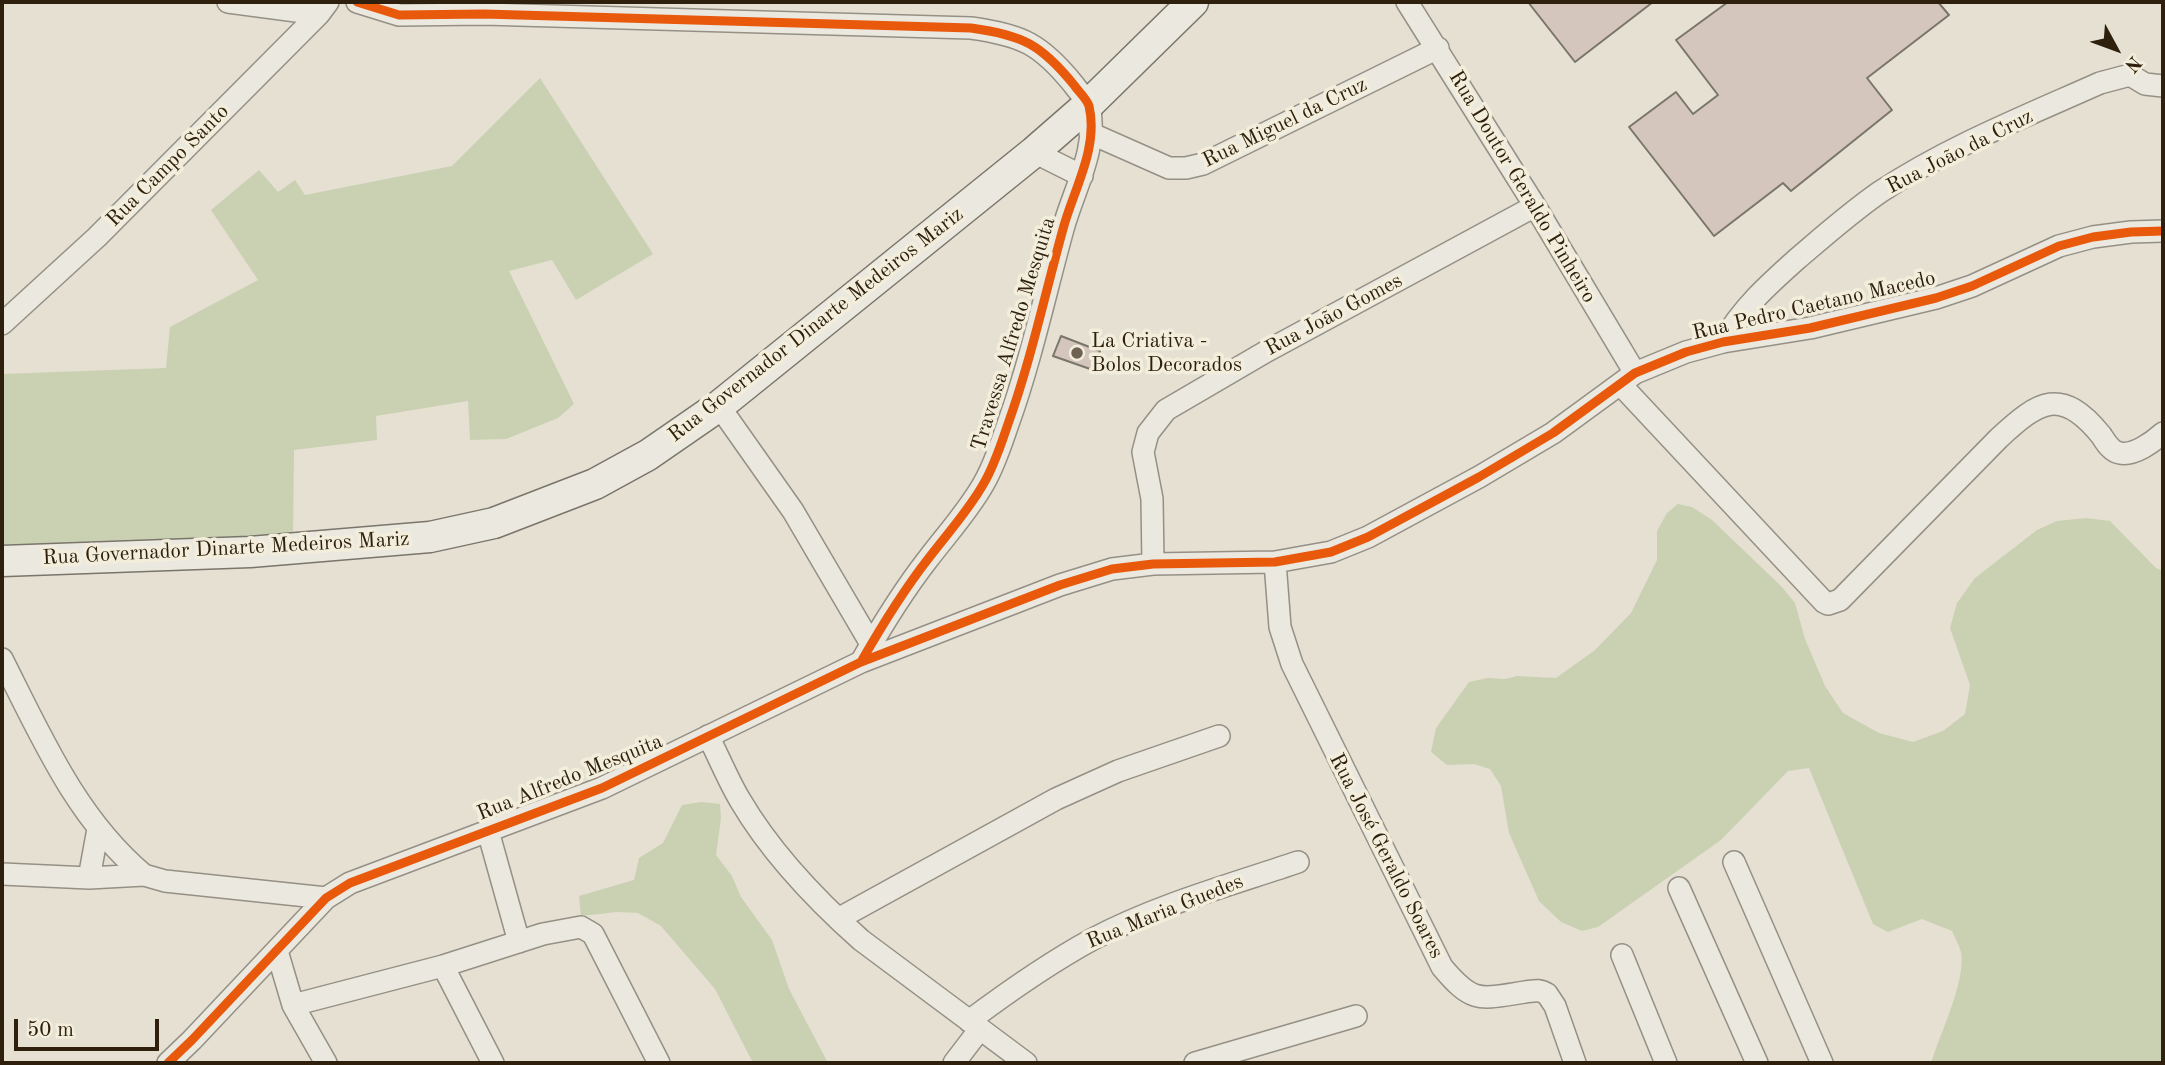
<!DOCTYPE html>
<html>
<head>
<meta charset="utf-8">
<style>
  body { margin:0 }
  #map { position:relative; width:2165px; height:1065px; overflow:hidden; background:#e5e0d1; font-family:"Old Standard TT",serif }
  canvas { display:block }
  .frame { position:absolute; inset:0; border:4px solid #2e200d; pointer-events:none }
  .north { position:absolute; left:2081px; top:14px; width:70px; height:70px; -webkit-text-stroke:5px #f3eddc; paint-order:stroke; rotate:131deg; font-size:19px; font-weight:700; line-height:28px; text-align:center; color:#2e200d }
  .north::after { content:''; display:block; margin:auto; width:24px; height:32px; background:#2e200d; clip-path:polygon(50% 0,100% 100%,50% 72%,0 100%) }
  .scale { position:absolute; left:14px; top:1019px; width:145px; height:32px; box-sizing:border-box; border:4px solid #2e200d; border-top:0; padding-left:9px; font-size:21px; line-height:24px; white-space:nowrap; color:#2e200d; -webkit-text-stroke:5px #f3eddc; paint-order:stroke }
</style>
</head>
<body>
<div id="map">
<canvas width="2165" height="1065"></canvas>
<div class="frame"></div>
<div class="north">N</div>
<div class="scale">50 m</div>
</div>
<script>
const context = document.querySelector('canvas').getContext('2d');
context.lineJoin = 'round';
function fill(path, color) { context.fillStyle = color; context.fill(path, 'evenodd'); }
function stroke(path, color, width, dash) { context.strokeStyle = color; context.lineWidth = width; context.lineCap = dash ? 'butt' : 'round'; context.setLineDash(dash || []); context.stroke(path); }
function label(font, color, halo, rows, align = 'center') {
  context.font = font + ' "Old Standard TT",serif'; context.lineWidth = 7; context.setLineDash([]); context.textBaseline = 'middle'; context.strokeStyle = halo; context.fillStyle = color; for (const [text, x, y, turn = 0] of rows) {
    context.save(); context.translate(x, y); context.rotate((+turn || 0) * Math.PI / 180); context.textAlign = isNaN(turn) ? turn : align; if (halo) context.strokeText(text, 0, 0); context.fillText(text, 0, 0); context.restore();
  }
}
const green = new Path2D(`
  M540 78 653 254 576 300 552 260 509 271 574 404 558 418 506 439 470 440 468 401 376 416 377 440 294 450 293 537 2 546V374L166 368 170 327 258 280 211 210 259 170 278 192 295 180 305 195 452 166Z
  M1678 504 1692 507 1712 520 1782 587 1795 603 1805 639 1825 686 1843 713 1879 733 1913 742 1943 731 1965 714 1970 685 1950 628 1957 603 1975 578 2037 530 2057 521 2086 518 2110 521 2156 568 2163 571V1063H1931C1940 1033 1966 982 1961 952 1959 945 1955 938 1952 931L1922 919 1888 932 1873 924 1809 768 1788 771 1721 840 1598 927 1582 931 1561 922 1539 901 1509 833 1501 786 1490 769 1474 764 1447 765 1431 752 1436 728 1469 682 1488 678 1505 679 1517 676 1556 678 1595 650 1631 613 1657 560V531L1667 513Z
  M701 802 720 804 721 818 716 855 732 876 741 897 772 940 789 989 828 1063H753L715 989 661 926 638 913 617 912 581 916 579 896 634 880 639 858 663 843 682 805Z`);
const building = new Path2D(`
  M1528 2H1653L1575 62Z
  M1728 2H1938L1949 15 1867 78 1892 110 1791 191 1783 183 1714 236 1629 127 1676 92 1693 114 1718 95 1676 40Z
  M1061 336 1100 351 1093 370 1053 356Z`);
const minor = new Path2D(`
  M228 2 319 14
  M357 2 399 15 484 14 971 28C1022 35 1041 44 1074 85 1078 91 1087 99 1089 106 1099 148 1073 191 1063 229 1045 294 1031 360 1008 424 1001 444 995 464 984 483 969 510 947 534 928 559 903 591 881 627 861 662
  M1407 2 1535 206 1635 373
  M1090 133 1169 168H1186L1203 164 1438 48
  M1034 152 1082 176
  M2 324 97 237 319 14 328 2
  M1723 342C1741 309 1769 284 1797 259 1824 236 1851 212 1880 192 1948 147 2026 116 2100 83L2130 75 2145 84 2163 86
  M1621 385 1824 602 1828 604 1840 600 1999 438C2039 401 2061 386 2101 435 2105 441 2111 452 2120 453 2134 456 2153 442 2163 433
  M719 406 793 511 871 644
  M1275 562 1280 627 1292 664 1442 967C1473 1004 1479 999 1525 992 1534 991 1539 989 1547 994L1555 1006 1575 1063
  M1153 564 1152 499 1143 452 1148 433 1166 410 1267 351 1535 206
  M2 659C41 736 76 818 144 875
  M708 736C719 757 728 780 740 800 771 853 815 899 861 940L1026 1063
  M488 831 519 942
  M1734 862 1822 1063
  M2 874 89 878 144 875 165 881 326 898
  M89 878 98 829
  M1679 888 1757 1063
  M838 919 1056 799 1118 771 1219 736
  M277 951 293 1005 326 1063
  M1622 955 1666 1063
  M443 966 493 1063
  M293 1005 443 966 543 934 581 927 593 934 659 1063
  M969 1021C1009 991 1049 963 1093 939 1157 905 1230 885 1298 862
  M168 1063 192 1040 326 898 350 883 602 788 861 662 1060 585 1112 569 1153 564 1275 562 1331 552 1368 537 1479 477 1553 433 1635 373 1686 352 1723 342 1810 328 1936 298 1972 286 2059 246 2093 237 2131 232 2163 231
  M954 1063 980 1029
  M1195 1063 1356 1016`);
const secondary = new Path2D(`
  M2 561 250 552 430 537 494 523 595 484 648 455 719 406 1034 152 1089 104 1193 2`);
const cycleway = new Path2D(`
  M357 2 399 15 484 14 971 28C1022 35 1041 44 1074 85 1078 91 1087 99 1089 106 1099 148 1073 191 1063 229 1045 294 1031 360 1008 424 1001 444 995 464 984 483 969 510 947 534 928 559 903 591 881 627 861 662
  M168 1063 192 1040 326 898 350 883 602 788 861 662 1060 585 1112 569 1153 564 1275 562 1331 552 1368 537 1479 477 1553 433 1635 373 1686 352 1723 342 1810 328 1936 298 1972 286 2059 246 2093 237 2131 232 2163 231`);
const markers = [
  [1077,353,7,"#6e6352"]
];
const streetNames = [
  ["Rua Miguel da Cruz",1285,123,-26],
  ["Rua João da Cruz",1960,152,-27],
  ["Rua Campo Santo",168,166,-45],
  ["Rua Doutor Geraldo Pinheiro",1522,187,59],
  ["Rua Pedro Caetano Macedo",1814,306,-13],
  ["Rua João Gomes",1334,315,-28],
  ["Rua Governador Dinarte Medeiros Mariz",816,325,-38],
  ["Travessa Alfredo Mesquita",1014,334,-73],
  ["Rua Governador Dinarte Medeiros Mariz",226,549,-3],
  ["Rua Alfredo Mesquita",570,778,-22],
  ["Rua José Geraldo Soares",1386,856,63],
  ["Rua Maria Guedes",1165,912,-22]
];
const poiNames = [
  ["La Criativa -",1091,341],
  ["Bolos Decorados",1091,365]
];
fill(green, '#cad1b3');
fill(building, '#d4c6bc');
stroke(building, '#7a756b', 2);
stroke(minor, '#959085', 24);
stroke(secondary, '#7a756b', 33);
stroke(minor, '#ebe8e0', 21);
stroke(secondary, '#ebe8e0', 30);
stroke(cycleway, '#e8590c', 9);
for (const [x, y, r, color] of markers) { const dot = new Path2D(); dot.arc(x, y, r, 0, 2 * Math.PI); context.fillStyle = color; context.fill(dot); stroke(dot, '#f3eddc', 2.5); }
label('21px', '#2e200d', '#f3eddc', streetNames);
label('21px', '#2e200d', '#f3eddc', poiNames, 'left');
</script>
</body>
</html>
